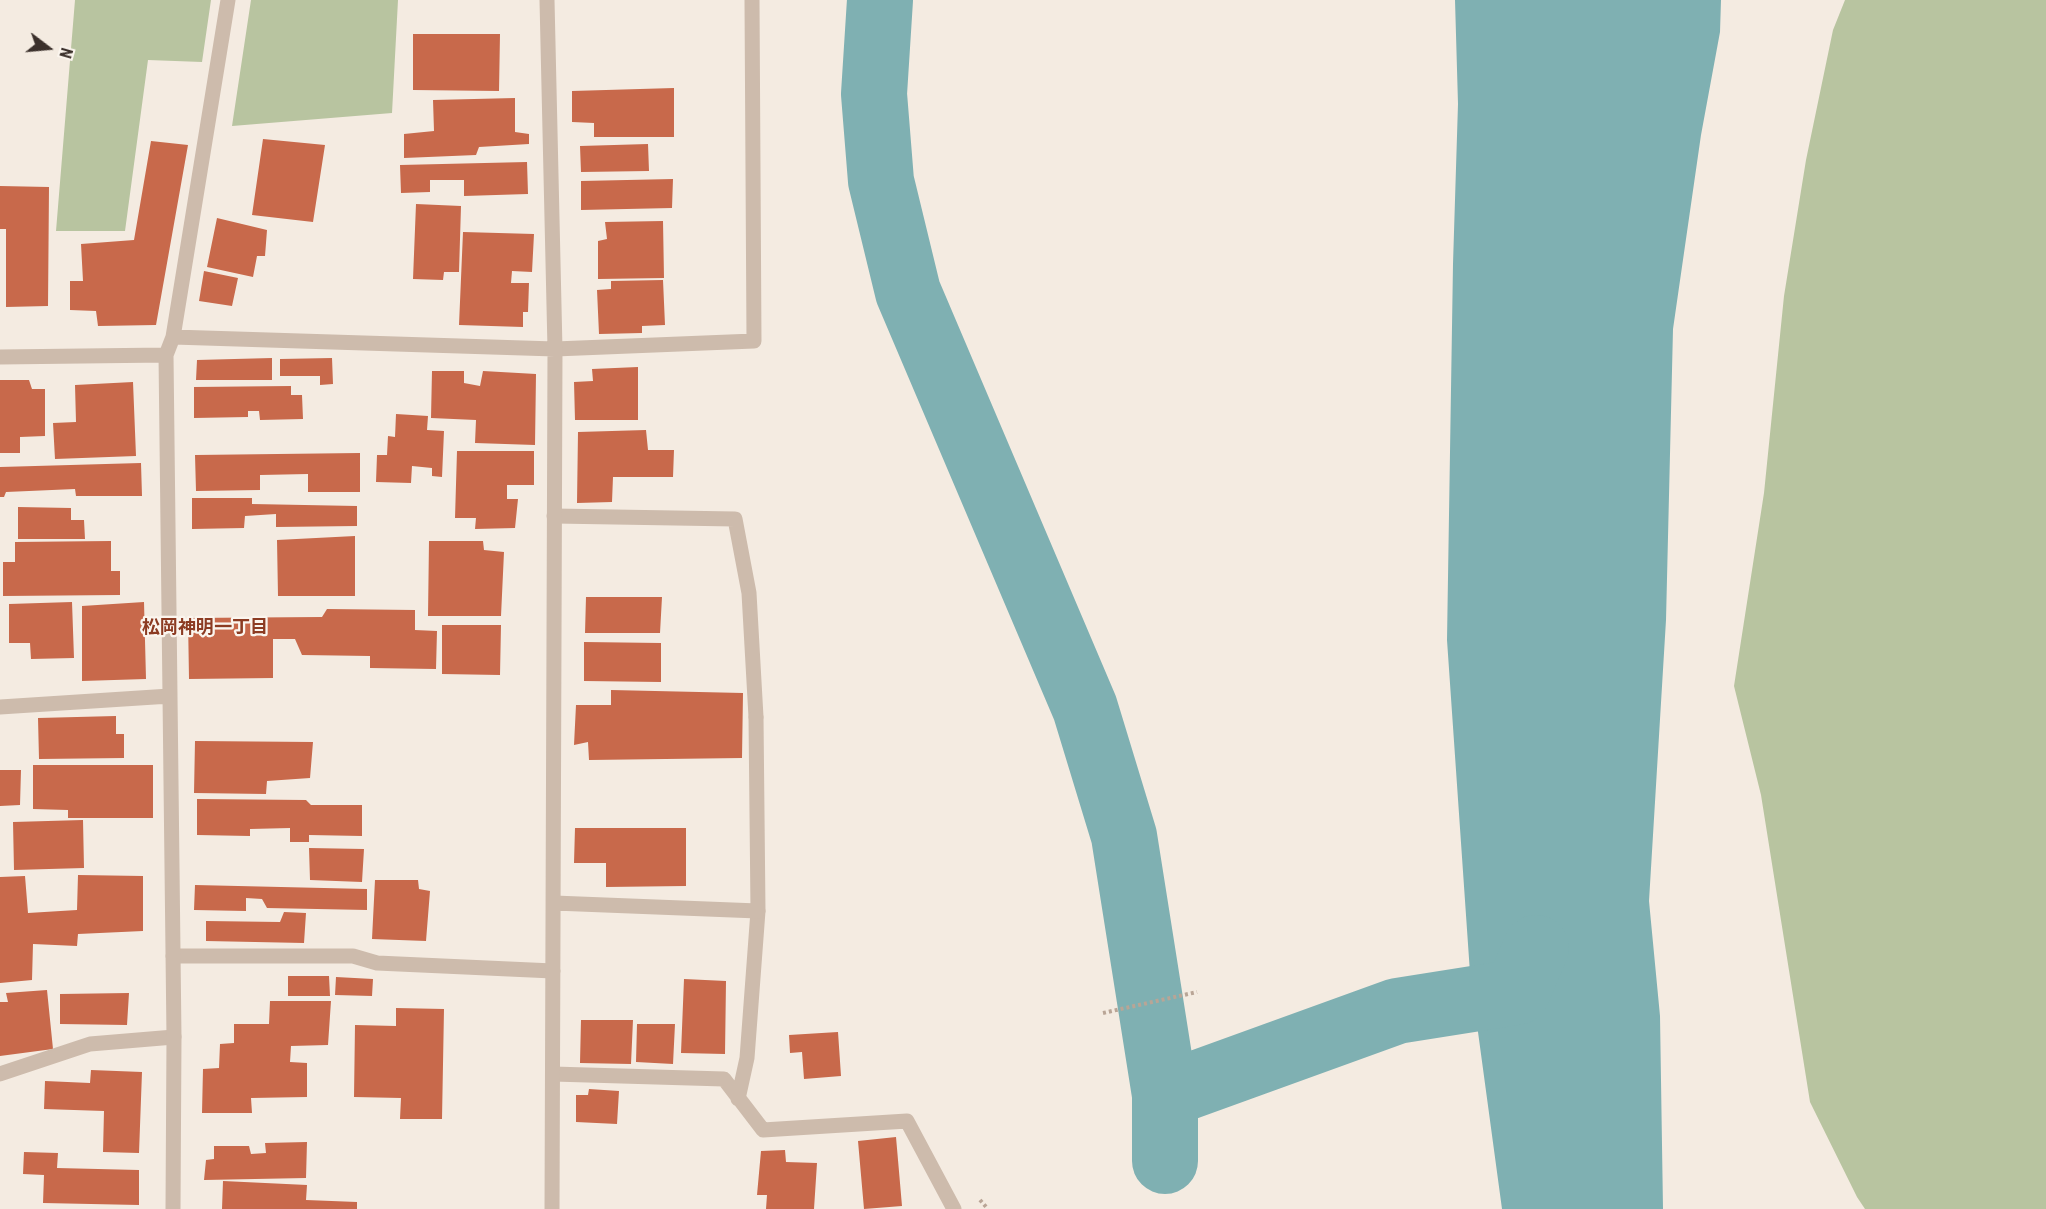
<!DOCTYPE html>
<html>
<head>
<meta charset="utf-8">
<style>
  body { margin:0 }
  #map { position:relative; width:2046px; height:1209px; overflow:hidden; background:#f4ebe1; font-family:"Roboto Condensed",sans-serif }
  canvas { display:block }
  .north { position:absolute; left:18px; top:18px; width:60px; height:60px; -webkit-text-stroke:4px #fbf5ee; paint-order:stroke; rotate:106deg; font-size:16px; font-weight:700; line-height:24px; text-align:center; color:#3b302b }
  .north::after { content:''; display:block; margin:auto; width:21px; height:27px; background:#3b302b; clip-path:polygon(50% 0,100% 100%,50% 72%,0 100%) }
</style>
</head>
<body>
<div id="map">
<canvas width="2046" height="1209"></canvas>
<div class="north">N</div>
</div>
<script>
const context = document.querySelector('canvas').getContext('2d');
context.lineJoin = 'round';
function fill(path, color) { context.fillStyle = color; context.fill(path, 'evenodd'); }
function stroke(path, color, width, dash) { context.strokeStyle = color; context.lineWidth = width; context.lineCap = dash ? 'butt' : 'round'; context.setLineDash(dash || []); context.stroke(path); }
function label(font, color, halo, rows, align = 'center') {
  context.font = font + ' "Roboto Condensed","Noto Sans JP",sans-serif'; context.lineWidth = 4.5; context.setLineDash([]); context.textBaseline = 'middle'; context.strokeStyle = halo; context.fillStyle = color; for (const [text, x, y, turn = 0] of rows) {
    context.save(); context.translate(x, y); context.rotate((+turn || 0) * Math.PI / 180); context.textAlign = isNaN(turn) ? turn : align; if (halo) context.strokeText(text, 0, 0); context.fillText(text, 0, 0); context.restore();
  }
}
const green = new Path2D(`
  M75 0H211L202 62 148 60 125 231H56Z
  M251 0H398L392 113 232 126Z
  M1845 0H2046V1209H1865L1857 1197 1810 1102 1761 795 1734 686 1764 493 1784 296 1806 160 1833 30Z`);
const water = new Path2D(`
  M1455 0H1721L1720 32 1701 135 1673 329 1666 620 1649 901 1660 1016 1663 1209H1502L1470 973 1447 640 1453 264 1458 104Z`);
const river = new Path2D(`
  M880 0 874 94 881 181 908 292 1085 708 1124 836 1165 1095V1161
  M1165 1095 1397 1011 1517 992 1536 948`);
const building = new Path2D(`
  M413 34H500L499 91 413 90Z
  M674 88V137H594V123L572 122V91Z
  M515 98V132L529 134V144L479 147 476 155 404 158V134L434 131 433 100Z
  M263 139 325 145 313 222 252 215Z
  M151 141 188 145 156 325 98 326 96 311 70 310V281H83L81 244 134 240Z
  M648 144 649 171 581 172 580 146Z
  M527 162 528 194 464 196V180H430V192L401 193 400 165Z
  M673 179 672 208 581 210V181Z
  M0 186 49 187 48 306 6 307V229H0Z
  M416 204 461 206 459 272H444L443 280 413 279Z
  M217 218 267 230 265 256H257L253 277 207 267Z
  M663 221 664 278 598 279V241L607 239 605 222Z
  M463 232 534 234 532 272 512 271 511 283H529L528 312H523V327L459 325Z
  M204 271 238 278 232 306 199 301Z
  M663 280 665 325 642 326V333L599 334 597 290 611 289V281Z
  M272 358V380H196L197 360Z
  M332 358 333 384 320 385V376H280V359Z
  M638 367V420H575L574 382 593 381 592 369Z
  M432 371H464V383L480 386 483 371 536 374 535 445 475 443 476 420 431 418Z
  M0 380H29L32 389H45V436L20 437V453H0Z
  M133 382 136 456 55 459 53 423 76 422 75 385Z
  M291 386V395H302L303 419 260 420 259 411H248V417L194 418V387Z
  M396 414 428 416 427 430 444 431 442 477 432 476V468L412 466 411 483 376 482 377 455H387L388 436 395 437Z
  M646 430 648 450H674L673 477H613L612 502 577 503 578 432Z
  M457 451H534V485H507V499H518L515 528 475 529 476 518H455Z
  M360 453V492H308V474L260 475V490L196 491 195 455Z
  M141 463 142 496H76L75 489 6 492 4 497H0V467Z
  M192 498H252V504L357 506V526L276 527V514L245 516 244 528 192 529Z
  M18 507 71 508V520H84L85 539H18Z
  M355 536V596H278L277 540Z
  M111 541V571H120V595L3 596V562H15V542Z
  M429 541H483L484 550 504 552 501 616H428Z
  M586 597H662L660 633H585Z
  M72 602 74 658 31 659 30 643H9V604Z
  M144 602 146 679 82 681V606Z
  M327 609 415 610V630L437 631 436 669 370 668V656L302 655 295 639H273V678L189 679 188 618 322 617Z
  M442 625H501L500 675 442 674Z
  M584 642 661 643V682L584 681Z
  M611 690 743 693 742 758 589 760 588 742 574 745 576 705H611Z
  M116 716V734H124V758L39 759 38 718Z
  M195 741 313 742 310 778 267 781 266 794 194 793Z
  M33 765H153V818H68V810L33 809Z
  M0 770H21L20 805 0 806Z
  M197 799 306 800 311 805H362V836L309 835V842H290V828L250 829V836L197 835Z
  M83 820 84 868 14 870 13 822Z
  M575 828H686V886L606 887V863H574Z
  M309 848 364 849 362 882 310 880Z
  M78 875 143 876V931L78 934 77 946 33 944 32 980 0 983V877L25 876 28 913 77 910Z
  M375 880H418L419 889 430 891 426 941 372 939Z
  M195 885 367 889V910L267 908 262 899 246 898V911L194 910Z
  M284 912 306 913 304 943 206 941V921L280 922Z
  M288 976H329L330 996H288Z
  M336 977 373 979 372 996 335 995Z
  M684 979 726 981 725 1054 681 1053Z
  M47 990 53 1049 0 1056V1002H8L6 993Z
  M129 993 127 1025 60 1024V994Z
  M270 1001H331L328 1045 291 1046 290 1062 307 1063V1097L251 1098 252 1113H202L203 1069 219 1068 220 1044 234 1043V1024H269Z
  M396 1008 444 1009 442 1119H400L401 1098 354 1097 355 1025 396 1026Z
  M581 1020H633L631 1064 580 1063Z
  M637 1024H675L673 1064 636 1062Z
  M838 1032 841 1076 804 1079 802 1052 790 1053 789 1035Z
  M91 1070 142 1072 139 1153 103 1152 104 1111 44 1109 45 1081 90 1083Z
  M589 1089 619 1091 617 1124 576 1122V1095H588Z
  M896 1137 902 1206 864 1209 858 1141Z
  M307 1142 306 1178 204 1180 206 1160 214 1159V1146H249L251 1154 266 1153 265 1143Z
  M785 1150 786 1162 817 1163 814 1209H766L767 1195H757L761 1151Z
  M24 1152 58 1153 57 1168 139 1170V1205L43 1203 44 1175 23 1174Z
  M223 1181 307 1185 306 1200 357 1202V1209H222Z`);
const path = new Path2D(`
  M1103 1013 1197 992
  M980 1200 988 1209`);
const service = new Path2D(`
  M555 349 754 341 752 0
  M554 516 735 519 749 593 756 717
  M173 956H353L377 963 553 971
  M0 1074 90 1044 174 1037
  M553 1074 724 1079 763 1130 907 1121 954 1209
  M738 1099 747 1058 758 911`);
const minor = new Path2D(`
  M547 0 555 349 552 1209
  M173 337 555 349
  M0 357 166 355
  M0 707 170 696
  M554 903 758 911 756 717
  M173 1209 174 1037 166 355 173 337 228 0`);
const neighbourhoodNames = [
  ["松岡神明一丁目",205,628]
];
fill(green, '#b8c4a0');
fill(water, '#7fb0b2');
stroke(river, '#7fb0b2', 66);
fill(building, '#c8694b');
stroke(path, '#b9a596', 4, [3, 3]);
stroke(service, '#cdbbac', 15);
stroke(minor, '#cdbbac', 15);
label('bold 18px', '#8c3b22', '#fbf5ee', neighbourhoodNames);
</script>
</body>
</html>
